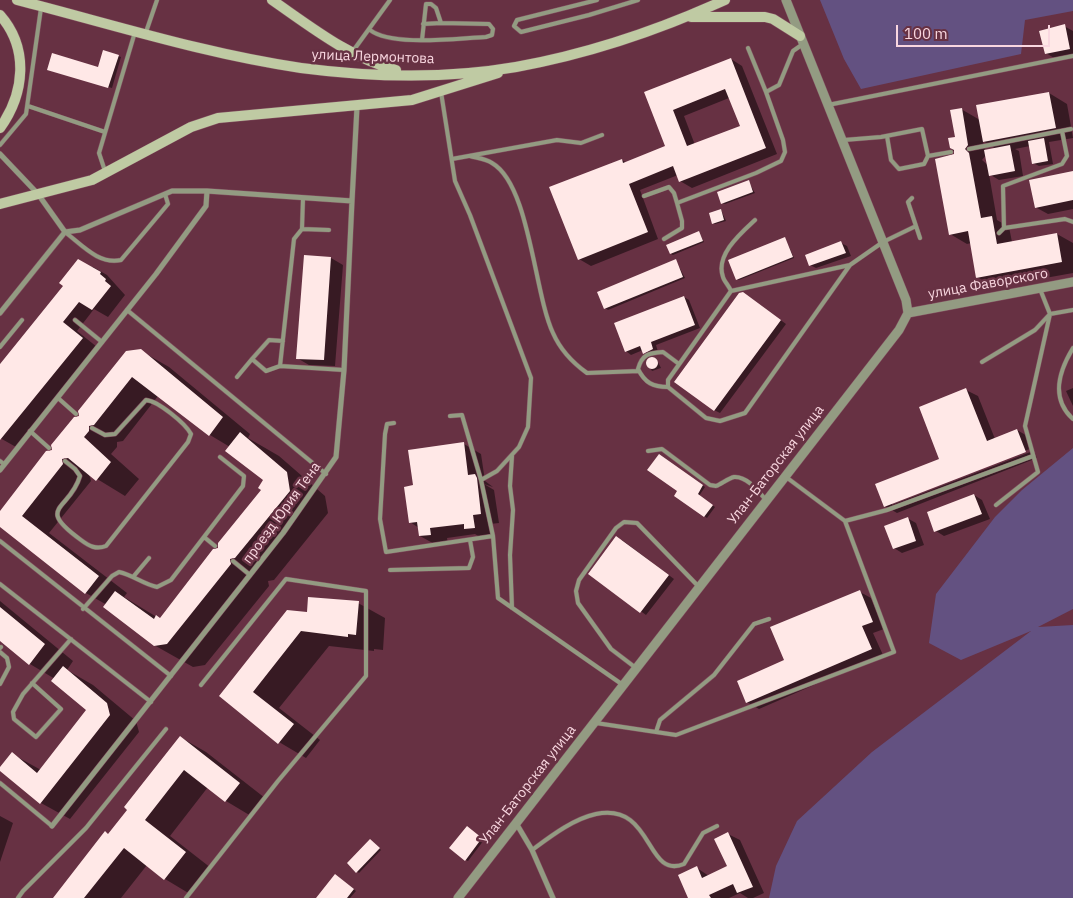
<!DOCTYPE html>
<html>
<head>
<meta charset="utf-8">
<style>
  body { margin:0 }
  #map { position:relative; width:1073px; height:898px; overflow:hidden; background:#673143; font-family:"IBM Plex Sans",sans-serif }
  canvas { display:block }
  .scale { position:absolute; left:896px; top:25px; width:154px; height:22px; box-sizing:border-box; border:2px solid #f9d7e0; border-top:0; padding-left:6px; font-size:15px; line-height:18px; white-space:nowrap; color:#f9d7e0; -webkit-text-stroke:4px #673143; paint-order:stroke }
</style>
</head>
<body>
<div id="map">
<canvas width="1073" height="898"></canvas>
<div class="scale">100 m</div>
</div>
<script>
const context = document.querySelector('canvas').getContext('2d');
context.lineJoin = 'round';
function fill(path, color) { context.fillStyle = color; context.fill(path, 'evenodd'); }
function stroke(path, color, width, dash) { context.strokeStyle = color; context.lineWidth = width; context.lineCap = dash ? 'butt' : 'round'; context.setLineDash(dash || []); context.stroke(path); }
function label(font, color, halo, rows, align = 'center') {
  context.font = font + ' "IBM Plex Sans",sans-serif'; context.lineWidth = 5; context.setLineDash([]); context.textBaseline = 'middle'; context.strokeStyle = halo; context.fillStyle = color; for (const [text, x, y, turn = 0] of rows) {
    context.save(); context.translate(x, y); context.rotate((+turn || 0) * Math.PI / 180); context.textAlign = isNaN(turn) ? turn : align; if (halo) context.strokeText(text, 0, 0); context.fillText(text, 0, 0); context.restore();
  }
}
const green = new Path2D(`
  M820 0H1073V11L1025 20 1021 54 861 89 844 59Z
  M1073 448V609L1038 627 1073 625V898H769L776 866 797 821 872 752 1031 631 961 660 929 643 936 594 995 517 1022 490Z`);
const shadow = new Path2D(`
  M1064 26 1073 31V54L1054 58 1046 53Z
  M118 56 121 57 112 88 52 71 99 69Z
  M731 59 742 66 777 154 692 188 680 181 678 175 640 190 658 239 591 266 579 259 622 160 627 163 667 147 646 93ZM729 98 741 126 695 145 684 116Z
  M1049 93 1067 104 1073 138 1049 142 1053 164 1039 166 1033 163 1030 146 1015 149 1019 151 1023 176 999 180 989 174 997 220 1009 227 1012 242 1057 234 1073 243V273L995 287 977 277 971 243 967 244 950 234 952 157 956 153 951 148 956 138 961 109 980 120ZM983 141 996 149 985 151ZM987 154 989 166 982 160Z
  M1073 172V209L1048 214 1037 208 1031 181Z
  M748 181 755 193 725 204 722 203Z
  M721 210 726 221 715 224 713 223Z
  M699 233 704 242 673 255 671 254Z
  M785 238 794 258 739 280 737 279Z
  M841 243 847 246 851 256 816 268 810 265Z
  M305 256 331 258 343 265 335 366 309 365 297 358Z
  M676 261 685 278 608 310 605 308Z
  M93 267 107 275 125 295 108 317 94 309 77 331 97 347 16 447 0 438V364Z
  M684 297 689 300 700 328 656 345 658 352 649 356 643 350 631 355 626 351Z
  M749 297 786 324 720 413 714 410Z
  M141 351 169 367 250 434 248 438 279 456 325 496 328 513 274 580 268 581 269 586 205 665 193 667 154 645 107 605 86 593 1 526 54 451 80 417ZM158 396 210 435 230 447 264 480 263 490 220 549 160 619 124 597 127 593 49 533 91 481 89 474 125 496 139 479 111 454 117 447V442L123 441Z
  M656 358 661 368 652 371 647 362Z
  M1073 388V406L1066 391Z
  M966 390 978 396 995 439 1017 430 1029 437 1037 458 897 513 885 506 941 460ZM1032 448 1033 451 892 505V503Z
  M464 444 481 454 485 481 493 487 484 484 494 490 499 523 490 524 492 537 483 539 475 534 447 538 448 544 438 546 420 536 419 528 410 522 415 486Z
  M660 455 705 487 699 496 715 507 707 518 676 496 679 491Z
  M974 495 982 500 990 519 944 536 936 531 928 513Z
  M907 518 916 523 924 545 902 553 894 548Z
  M622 540 674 579 646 615 590 574Z
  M860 592 871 598 884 629 873 633 883 655 759 709 747 702 786 661Z
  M0 601 73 661 67 670 93 685 136 721 139 732 70 819 41 803 0 770 12 754 41 770 88 710 55 679 30 664 0 640Z
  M358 603 385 618 383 650 374 649V651L329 646 279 708 320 740 306 758 279 742 220 696 308 613Z
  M180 737 206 752 265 798 251 816 226 801 208 787 170 836 211 868 190 894 165 879 147 865 121 898H55L109 835Z
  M0 816 13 823 0 862Z
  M469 829 484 840 468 861 466 860Z
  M728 834 740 840 764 893 753 898H748L740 893 729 898H689L697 868 709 876 728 867Z
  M373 842 381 850 359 873 348 863Z
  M337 876 356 891 350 898H318Z`);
const building = new Path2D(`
  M1065 24 1070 49 1045 54 1039 31Z
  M103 50 119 55 108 88 47 70 52 53 98 67Z
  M731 58 766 148 679 182 673 166 629 184 648 232 578 260 549 187 622 159 623 163 665 146 644 92ZM725 89 740 126 687 146 673 110Z
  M1049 92 1056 128 983 142 976 105Z
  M962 108 968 145 965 149 969 153 981 218 992 216 997 244 1057 233 1062 262 976 278 968 231 949 235 935 159 954 154V150L950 148 948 138 955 137 950 110Z
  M1044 138 1048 161 1032 164 1028 141Z
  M1010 145 1015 171 989 176 984 150Z
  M1073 171V200L1035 208 1029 180Z
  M749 180 753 192 721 204 717 192Z
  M721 209 724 220 712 224 709 213Z
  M699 231 703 241 670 254 666 245Z
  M785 237 793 257 736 280 728 260Z
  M841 241 846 253 809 266 805 255Z
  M304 255 331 257 324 360 296 359Z
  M78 259 101 272 100 274 106 279 105 281 111 286 92 310 79 302 63 322 83 338 0 440V364L63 286 59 283Z
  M676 259 683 277 604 309 597 292Z
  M743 292 781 320 714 411 674 382 739 293Z
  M684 296 695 325 651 342 653 349 643 354 640 346 625 352 614 323Z
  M141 349 223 417 209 436 132 377 94 425 89 426V431L84 437 111 462 96 481 68 458 62 459 63 464 22 516 99 576 85 594 0 527V511L46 451 52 450 51 445 74 417 79 416 78 411 126 351Z
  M646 363a6 6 0 1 1 12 0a6 6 0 1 1-12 0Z
  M966 388 987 441 1017 429 1026 452 884 507 875 484 939 459 919 407Z
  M240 432 287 472 290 491 235 558 230 559 231 564 167 644 154 646 103 607 115 591 154 619 156 615 160 618 213 549 218 548V543L261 490 258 488 263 480 225 451Z
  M464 442 468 475 475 474 477 478 481 514 473 515 475 528 464 529V524L430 528 431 535 419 536 417 522 409 523 404 487 413 485 408 450Z
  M659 454 703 485 698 494 713 505 704 517 674 496 677 491 647 470Z
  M974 494 982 514 934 532 927 512Z
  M908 517 916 541 893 549 884 526Z
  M616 536 669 575 640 613 588 574Z
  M860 590 873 622 862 626 872 649 746 703 737 681 784 660 770 627Z
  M308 597 359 601 356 635 348 634V637L301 631 253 692 294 724 278 744 219 696 287 610 307 612Z
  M0 607 45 644 29 665 0 641Z
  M63 666 107 703 110 715 40 804 0 771V767L12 752 37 773 86 710 51 681Z
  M180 736 240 783 225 802 184 770 145 820 186 852 164 880 124 848 84 898H53L105 831 108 834 127 810 124 807Z
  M467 826 482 838 465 861 449 848Z
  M728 832 753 887 737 893 733 884 709 895 711 898H688L678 875 697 866 702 878 727 866 714 839Z
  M370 839 380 848 356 873 347 863Z
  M335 874 354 889 347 898H316Z`);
const service = new Path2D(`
  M597 0 517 20 514 26 521 32 589 15 638 0
  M423 24 441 23
  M370 30C392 47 458 38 486 37L492 35 493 29 489 24 441 23 436 8 431 4H426L422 40
  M146 32 157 0
  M748 48 766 92
  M353 51 390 0
  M828 105 1073 56
  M28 106 105 132
  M887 136 891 160 899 169 924 164 928 156
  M844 140 881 137 922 129 928 156 951 152
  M0 145 26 114 41 8
  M969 149 1071 129
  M470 156C477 158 486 159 492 163 530 185 534 293 553 333 560 349 573 363 587 373L639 371
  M452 159 557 140 581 143 602 135
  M105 171 99 153 135 32
  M644 196 669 187 674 193 677 203 756 173 781 161 785 152 783 140 766 92 779 85 793 51 803 44
  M303 198 302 229 294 239 280 366 344 370
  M916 226 920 238
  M1004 228 1003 186 1062 164 1067 156 1062 131
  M302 229 329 230
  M65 232C82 245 99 265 121 260L168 204 165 194
  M999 233 1004 228 1065 219 1073 222
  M664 239 682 228V221L677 203
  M850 265 731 291 668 380V387L706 418 720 421 745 413 850 265 883 242 916 226 908 202 912 198
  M731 291C729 286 724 281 723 277 715 255 741 233 755 220
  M127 310 326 474
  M75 320 102 342
  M0 347 22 320
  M1073 348C1059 371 1050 398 1073 419
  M252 359 269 340 283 341
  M982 362 1035 330 1050 314 1073 310
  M237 377 252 359 266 371 280 366
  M668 387C653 387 645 383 638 369 642 354 649 353 663 352L679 364
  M58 398 76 414
  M450 416 462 415 481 480
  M394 423 387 424 385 434 380 519 386 552 493 536 481 480 497 471 519 447 528 427 531 378 470 215 455 181 441 92
  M30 431 49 448
  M648 451 662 449 710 485 716 486C721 484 729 478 734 477 747 476 758 491 766 500
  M0 461 4 464
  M65 461 75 469 80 476C70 511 34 506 81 540 89 546 96 550 106 546L188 442 191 434C185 423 158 401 146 400L115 434 105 435 92 428
  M996 505 1038 472 1025 426 1050 314 1040 289
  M845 521 887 510 1033 456
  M493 536 498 598 623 685
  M204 537 215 546
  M0 541 171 676
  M233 561 250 575
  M390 570 469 568 473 557 470 540
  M133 577 149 558
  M0 584 151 702
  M512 608 510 555 513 510 510 486 512 456
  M83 609 112 576 119 572C133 575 143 584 157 587L171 580 243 486 244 476 220 457
  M0 648 1 647
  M0 652 7 658 9 667 0 684
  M636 668 611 649 578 603 576 591 579 580 616 528 624 522 637 523 699 587
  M32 683 61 709 36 737 14 719 13 712 23 694 71 639
  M596 723 676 735 894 652 845 521 786 477
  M656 732 660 720 714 675 754 624 769 619
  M0 783 52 826
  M532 850C551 836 573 819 596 814 654 802 645 880 684 864L703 833 717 826
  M18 898 23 891 86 828 166 729
  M186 898 278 781 366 676V591L286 579 201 685`);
const minor = new Path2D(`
  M0 154 38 194 65 232 80 230 172 191H207L206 206 156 274 0 470
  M352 201 357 107
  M0 313 65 232
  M516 823 532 850 553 898
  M52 826 283 533 336 457 344 370 352 201 207 191`);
const tertiary = new Path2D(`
  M908 313 1073 282
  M458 898 899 330 908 313 906 300 786 0`);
const secondary = new Path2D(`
  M17 0C111 24 205 54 301 68 370 77 447 79 516 67 588 54 659 30 725 0
  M272 0C311 27 350 58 396 70
  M0 15C29 48 25 93 0 128
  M691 17H765L773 19 800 36
  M0 204 92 180 191 127 218 118 412 100 498 73`);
const streetNames = [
  ["улица Лермонтова",373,57,2],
  ["улица Фаворского",988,284,-10],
  ["Улан-Баторская улица",776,465,-52],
  ["проезд Юрия Тена",282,513,-54],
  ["Улан-Баторская улица",528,785,-52]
];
fill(green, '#635181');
fill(shadow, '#0007');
fill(building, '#ffe8e7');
stroke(service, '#814f5f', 5);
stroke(minor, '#814f5f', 6);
stroke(tertiary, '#814f5f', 10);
stroke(secondary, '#814f5f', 11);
stroke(service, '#939b82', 4);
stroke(minor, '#939b82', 5);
stroke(tertiary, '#939b82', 9);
stroke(secondary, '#bfcaa3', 10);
label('14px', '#f9d7e0', '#673143', streetNames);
</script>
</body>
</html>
